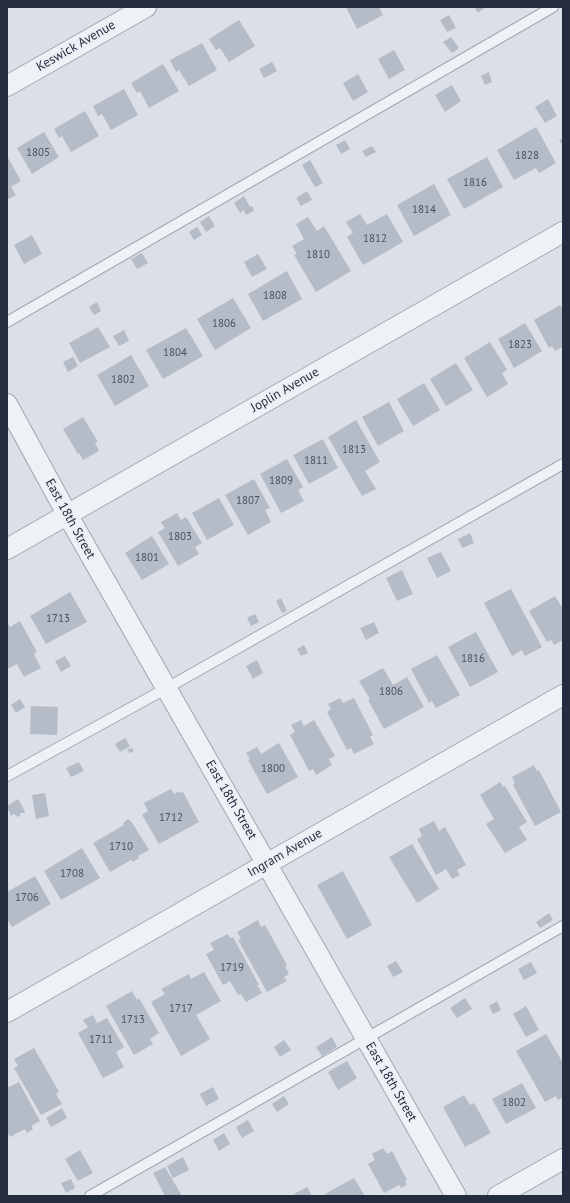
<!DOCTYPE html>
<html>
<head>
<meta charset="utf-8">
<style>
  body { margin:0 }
  #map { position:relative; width:570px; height:1203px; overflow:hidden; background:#dbe0e7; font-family:"PT Sans",sans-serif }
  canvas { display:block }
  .frame { position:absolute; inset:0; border:8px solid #242d3f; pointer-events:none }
</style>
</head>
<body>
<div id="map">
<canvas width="570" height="1203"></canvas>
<div class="frame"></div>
</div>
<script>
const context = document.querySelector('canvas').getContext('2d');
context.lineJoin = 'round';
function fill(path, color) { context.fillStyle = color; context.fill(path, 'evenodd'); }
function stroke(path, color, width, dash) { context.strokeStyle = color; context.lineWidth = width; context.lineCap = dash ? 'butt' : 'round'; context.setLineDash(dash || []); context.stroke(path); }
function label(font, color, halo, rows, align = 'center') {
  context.font = font + ' "PT Sans",sans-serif'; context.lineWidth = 3.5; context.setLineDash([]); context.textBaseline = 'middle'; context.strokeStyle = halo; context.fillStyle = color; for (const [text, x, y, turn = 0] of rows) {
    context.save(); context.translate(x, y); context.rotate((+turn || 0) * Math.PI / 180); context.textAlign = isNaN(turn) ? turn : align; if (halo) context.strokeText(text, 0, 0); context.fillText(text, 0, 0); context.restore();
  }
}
const building = new Path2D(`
  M346 7H379L383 15 357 29Z
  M474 7H486L478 13Z
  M449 15 456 28 447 32 440 20Z
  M239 20 255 46 229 62 220 48 216 50 209 39Z
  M451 37 459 48 452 53 443 42Z
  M202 43 217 70 189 86 179 70 176 72 170 60Z
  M394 50 405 70 389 79 378 59Z
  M272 62 277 71 264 78 259 69Z
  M163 64 179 91 149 108 140 91 137 93 131 83Z
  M489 72 492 82 485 85 481 76Z
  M358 74 368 92 353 101 343 83Z
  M452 85 461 101 445 112 435 95Z
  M124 89 138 115 111 130 102 114 98 116 93 106Z
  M548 99 557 116 545 123 535 107Z
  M85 111 99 136 71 152 62 136 59 138 54 129Z
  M536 127 556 163 539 173 536 168 514 180 497 150Z
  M44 132 59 157 32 174 17 148Z
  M563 138V146L559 140Z
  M345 140 350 149 341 154 336 145Z
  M372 146 376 152 366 157 362 151Z
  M7 156 21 181 11 187 16 195 7 200Z
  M487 157 503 187 464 209 447 179Z
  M310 160 323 183 315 187 302 165Z
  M434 184 451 215 414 236 397 205Z
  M307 191 312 200 301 206 296 198Z
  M244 196 250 207 252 206 254 211 246 215 244 210 240 213 234 203Z
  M360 214 367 225 387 214 403 242 363 265 347 237 353 233 346 222Z
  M209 216 215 226 206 232 200 222Z
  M308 217 317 231 324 226 351 271 316 292 294 255 297 254 292 246 304 239 296 224Z
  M197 227 202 235 194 240 189 232Z
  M32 235 42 254 24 264 14 245Z
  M142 253 148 263 137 269 131 259Z
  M258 254 267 269 252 277 244 262Z
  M287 271 302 299 263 321 248 294Z
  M233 298 251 328 215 350 197 319Z
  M97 302 101 311 94 315 89 307Z
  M560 305 563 310V347L555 351 552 346 549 348 534 320Z
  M525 323 542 351 514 368 498 339Z
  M98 327 110 347 80 363 69 343Z
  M186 328 203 356 163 379 146 350Z
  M124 330 129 341 119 346 113 336Z
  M490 342 507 370 502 373 508 384 487 397 464 358Z
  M131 355 149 386 115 406 97 375Z
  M73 357 78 366 68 372 63 362Z
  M456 363 473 390 446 406 430 379Z
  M424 383 440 410 413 426 397 399Z
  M389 402 404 431 378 446 362 417Z
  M83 417 98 442 95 443 99 451 83 460 79 453 78 454 63 429Z
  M356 420 380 462 365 471 376 489 362 496 328 437Z
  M323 439 338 468 309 484 293 455Z
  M287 459 303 487 298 490 304 501 281 513 260 474Z
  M254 479 270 508 265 510 271 522 248 535 225 495Z
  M219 498 234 525 207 540 192 513Z
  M177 513 181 520 186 517 202 543 195 547 199 554 178 566 158 532 165 528 161 522Z
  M470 533 474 543 462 548 458 539Z
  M152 536 169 564 142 580 125 553Z
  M441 552 451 571 437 578 427 558Z
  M402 570 413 594 397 601 386 578Z
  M511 589 542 647 525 656 522 650 512 656 484 603Z
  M70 592 87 622 46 644 30 616Z
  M555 596 563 609V640L554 645 551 640 547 642 529 611Z
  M281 598 287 611 282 613 276 601Z
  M255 614 259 622 251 626 247 618Z
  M20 621 37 652 34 654 41 668 24 677 17 664 7 669V625L8 624 10 627Z
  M374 622 379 633 366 640 360 628Z
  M476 632 498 672 470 687 448 647Z
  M304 645 308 653 301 656 297 649Z
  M437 655 460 695 436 708 432 701 429 703 411 669Z
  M65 656 71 666 61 672 55 661Z
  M257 660 263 673 253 679 246 666Z
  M383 668 393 685 407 677 424 707 384 729 368 700 370 699 359 681Z
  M340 698 343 703 354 698 373 735 370 737 374 744 354 754 351 748 347 750 327 712 331 709 328 704Z
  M20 699 25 707 16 713 11 705Z
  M31 706 58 707 57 735 30 734Z
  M301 720 304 726 314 720 335 756 329 759 332 765 316 775 313 769 309 771 290 735 295 732 291 725Z
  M125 738 130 746 120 752 115 744Z
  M279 743 298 777 267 794 248 760 250 759 246 753 257 747 261 754Z
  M131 748 133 749V752L130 753 127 750Z
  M79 762 84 771 71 777 66 768Z
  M534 765 537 771 539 770 561 812 535 826 513 785 515 784 512 777Z
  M500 782 503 787 505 786 527 822 519 827 527 840 505 853 486 824 494 819 480 795Z
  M171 789 174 794 179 791 180 793 183 792 199 822 159 844 142 815 148 811 144 803Z
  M45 793 49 816 36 819 32 795Z
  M18 799 25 811 24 813H20L21 815 18 817 14 814 11 816 7 806Z
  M128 819 130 821H131L149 850 138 856 139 858 133 862 131 860 110 872 93 843 124 825 123 823Z
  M434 821 439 831 445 827 466 865 457 870 460 875 452 879 446 869 436 875 417 839 422 836 419 829Z
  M412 844 439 889 417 903 389 857Z
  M82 848 100 878 61 900 44 871Z
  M343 871 372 925 347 939 317 885Z
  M35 876 51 904 12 927 7 919V892Z
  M549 913 553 920 540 928 536 922Z
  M258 920 261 927 265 925 287 965 285 966 289 974 284 977 287 981 267 992 238 940 241 939 237 932Z
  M228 934 230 938 233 937 259 985H257L262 993 246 1002 241 994 238 995 230 981 223 985 206 954 214 950 210 943Z
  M396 961 403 972 393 977 387 966Z
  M531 962 537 973 524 980 518 969Z
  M204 972 221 1001 196 1015 210 1039 181 1056 151 1002 165 994 161 989 189 974 191 979Z
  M132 991 137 1000 139 998 159 1033 150 1039 153 1044 134 1055 106 1006Z
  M465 998 472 1009 457 1018 450 1008Z
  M497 1001 501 1010 493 1014 489 1006Z
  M526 1006 539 1030 526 1037 513 1014Z
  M93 1015 97 1023 107 1018 124 1047 116 1052 124 1067 103 1078 78 1033 88 1027 83 1020Z
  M546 1034 563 1063V1097L558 1100 556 1096 545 1102 516 1051Z
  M332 1037 337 1047 322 1056 316 1047Z
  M284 1040 291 1050 280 1057 274 1047Z
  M34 1048 59 1092 56 1094 62 1104 41 1115 14 1068 18 1066 14 1059Z
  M347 1061 357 1078 338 1090 328 1072Z
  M19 1082 40 1121 31 1126 33 1129 27 1133 25 1129 10 1137 7 1131V1084L9 1087Z
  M522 1083 536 1108 506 1124 492 1099Z
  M213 1087 219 1099 206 1106 200 1094Z
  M464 1095 470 1105 474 1103 491 1133 465 1147 443 1107Z
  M284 1096 289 1104 277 1112 272 1104Z
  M62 1108 67 1118 51 1127 46 1118Z
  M248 1120 254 1131 242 1138 236 1127Z
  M224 1133 230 1144 219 1151 213 1140Z
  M383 1148 387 1154 392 1151 407 1180 405 1181 407 1185 401 1188 399 1185 384 1193 368 1164 375 1160 372 1154Z
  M80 1150 93 1173 78 1181 65 1159Z
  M183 1157 189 1170 173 1178 167 1166Z
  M165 1167 182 1196H165L153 1173Z
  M354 1178 365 1196H326L325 1194Z
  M71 1179 75 1188 66 1193 61 1183Z
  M307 1187 312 1196H295L294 1194Z`);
const lane = new Path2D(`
  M7 322 553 7
  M7 776 167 688 563 464
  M90 1196 563 926`);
const street = new Path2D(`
  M7 86 146 7
  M7 404 67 514 456 1196
  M7 549 563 232
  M7 1012 563 695
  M498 1196 563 1159`);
const numberNames = [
  ["1805",38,153],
  ["1828",527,156],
  ["1816",475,183],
  ["1814",424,210],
  ["1812",375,239],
  ["1810",318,255],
  ["1808",275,296],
  ["1806",224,324],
  ["1823",520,345],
  ["1804",175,353],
  ["1802",123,380],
  ["1813",354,450],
  ["1811",316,461],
  ["1809",281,481],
  ["1807",248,501],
  ["1803",180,537],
  ["1801",147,558],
  ["1713",58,619],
  ["1816",473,659],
  ["1806",391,692],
  ["1800",273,769],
  ["1712",171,818],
  ["1710",121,847],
  ["1708",72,874],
  ["1706",27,898],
  ["1719",232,968],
  ["1717",181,1009],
  ["1713",133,1020],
  ["1711",101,1040],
  ["1802",514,1103]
];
const streetNames = [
  ["Keswick Avenue",76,46,-30],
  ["Joplin Avenue",285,390,-30],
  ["East 18th Street",70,519,61],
  ["East 18th Street",231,800,60],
  ["Ingram Avenue",285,853,-30],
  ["East 18th Street",391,1082,60]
];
fill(building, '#b5bbc7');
stroke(lane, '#a0a7b1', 12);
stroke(street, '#a0a7b1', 22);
stroke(lane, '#eef1f5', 10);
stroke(street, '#eef1f5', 20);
label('11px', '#485061', null, numberNames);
label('13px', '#242d3f', '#ebeff5', streetNames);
</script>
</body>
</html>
